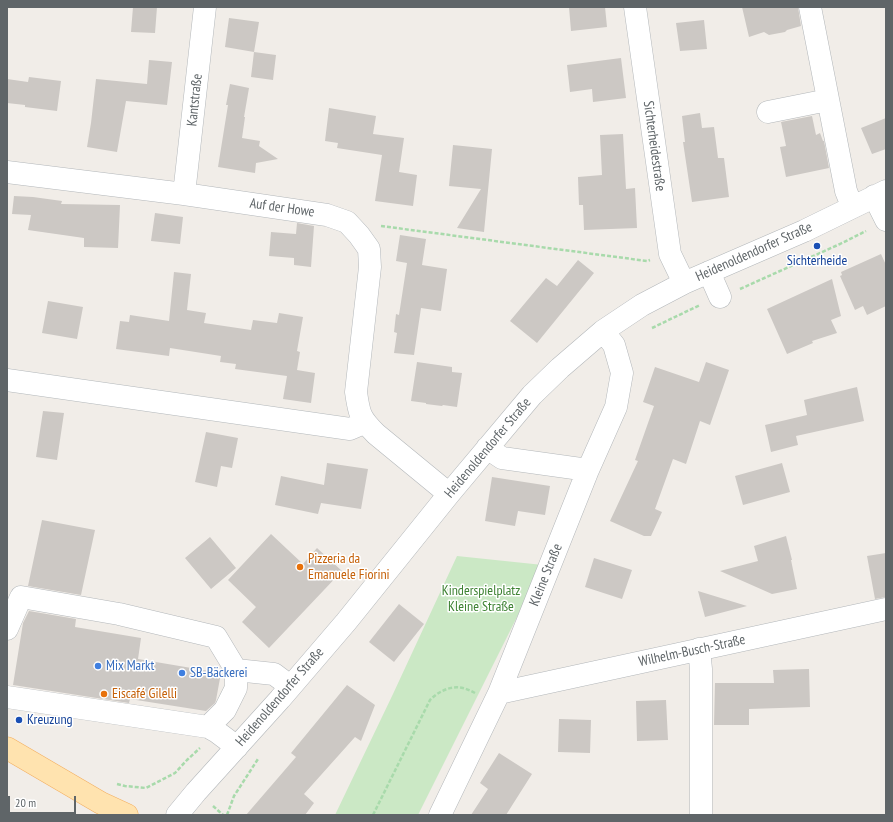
<!DOCTYPE html>
<html>
<head>
<meta charset="utf-8">
<style>
  body { margin:0 }
  #map { position:relative; width:893px; height:822px; overflow:hidden; background:#f1ede8; font-family:"PT Sans Narrow",sans-serif }
  canvas { display:block }
  .frame { position:absolute; inset:0; border:8px solid #5f6568; pointer-events:none }
  .scale { position:absolute; left:8px; top:796px; width:68px; height:18px; box-sizing:border-box; border:2px solid #5f6568; border-top:0; padding-left:5px; font-size:12px; line-height:14px; white-space:nowrap; color:#5f6568; -webkit-text-stroke:3px #fff; paint-order:stroke }
</style>
</head>
<body>
<div id="map">
<canvas width="893" height="822"></canvas>
<div class="frame"></div>
<div class="scale">20 m</div>
</div>
<script>
const context = document.querySelector('canvas').getContext('2d');
context.lineJoin = 'round';
function fill(path, color) { context.fillStyle = color; context.fill(path, 'evenodd'); }
function stroke(path, color, width, dash) { context.strokeStyle = color; context.lineWidth = width; context.lineCap = dash ? 'butt' : 'round'; context.setLineDash(dash || []); context.stroke(path); }
function label(font, color, halo, rows, align = 'center') {
  context.font = font + ' "PT Sans Narrow",sans-serif'; context.lineWidth = 3; context.setLineDash([]); context.textBaseline = 'middle'; context.strokeStyle = halo; context.fillStyle = color; for (const [text, x, y, turn = 0] of rows) {
    context.save(); context.translate(x, y); context.rotate((+turn || 0) * Math.PI / 180); context.textAlign = isNaN(turn) ? turn : align; if (halo) context.strokeText(text, 0, 0); context.fillText(text, 0, 0); context.restore();
  }
}
const green = new Path2D(`
  M457 556 543 565 418 815H335L393 694Z`);
const building = new Path2D(`
  M133 7H157L155 33 131 32Z
  M569 7H605L607 27 571 31Z
  M742 7H798L801 26 787 30 785 32 769 35 764 32 749 37Z
  M229 18 259 22 254 52 225 47Z
  M704 20 707 49 680 51 676 23Z
  M254 52 276 55 273 80 251 77Z
  M621 58 626 98 593 102 592 89 570 92 567 65Z
  M149 60 172 62 167 105 126 101 117 152 87 147 91 123 96 79 147 84Z
  M29 77 61 81 57 111 25 107V105L7 103V79L28 82Z
  M230 84 249 88 244 117H245L242 138 260 141 259 146 278 159 256 163 255 173 218 167 228 105H226Z
  M329 108 376 116 373 134 404 138 399 172 417 175 413 206 375 201 382 155 337 148 338 143 325 141Z
  M700 113 702 128 714 127 718 158H724L729 197 692 202 683 142H685L682 116Z
  M812 116 816 135 820 133 823 141H824L829 168 786 177 780 147 786 146 781 122Z
  M886 118V149L872 154 861 128Z
  M623 134 626 189 635 188 637 228 584 230 583 205H579L578 177 602 175 600 135Z
  M453 145 492 149 484 232 457 228 481 189 449 186Z
  M14 196 33 197 62 201 61 204 120 205 118 248 84 247V238L28 230 31 215 12 214Z
  M155 213 183 217 180 244 151 241Z
  M297 223 314 226 311 267 294 265V258L269 256 271 232 296 234Z
  M400 235 426 239 422 265 447 269 441 311 421 308 414 355 394 353 397 333 394 332 396 314 399 315 407 263 396 261Z
  M881 254 886 265V306L867 315 863 306 855 310 840 276 842 275 841 272Z
  M578 260 594 273 537 343 510 321 546 278 557 286Z
  M174 272 191 274 187 310 206 313 204 323 251 330 253 320 277 323 279 313 303 317 297 351 300 352 297 370 315 373 311 403 283 399 287 376 235 369 236 364 220 362 221 356 170 348 169 356 116 349 120 321 129 322 130 315 169 321Z
  M832 279 841 316 831 320 837 333 812 341 813 343 787 354 767 309Z
  M48 301 83 307 77 339 42 333Z
  M417 362 452 367V372L462 373 457 407 443 405 442 406 426 404V403L411 401Z
  M706 362 729 370 710 425 700 421 686 464 673 459 655 509 662 512 651 536H644L610 521 638 461 635 460 654 406 643 402 655 367 699 382Z
  M857 387 864 421 796 436 798 445 771 452 765 425 807 415 804 400Z
  M43 411 64 413 57 460 36 457Z
  M206 432 238 438 232 468 221 466 217 487 195 482Z
  M327 463 368 469 361 509 321 503 318 514 275 505 281 476 324 485Z
  M782 463 790 492 743 505 735 476Z
  M492 477 550 486 545 515 518 511 515 526 485 521Z
  M42 520 95 530 81 595 28 586Z
  M271 534 303 564 317 548 342 571 269 648 242 622 256 607 228 580Z
  M786 536 792 560H791L797 589 772 594 720 571 758 561 754 546Z
  M210 537 236 568 211 589 185 558Z
  M886 553V597L875 599 867 556Z
  M594 558 632 570 622 599 585 587Z
  M698 591 747 606 705 617Z
  M399 604 424 624 394 662 369 642Z
  M29 611 76 619 75 627 141 638 138 659 221 673 216 700 215 703 206 711 130 699 129 703 13 685 23 623Z
  M809 669 810 707 749 709V725H714L715 683H774L773 670Z
  M347 685 375 705 361 741 355 737 304 794 314 803 305 815H246L296 757 291 753Z
  M666 700 668 740 637 741 636 701Z
  M559 719 591 720 590 753 558 752Z
  M499 753 532 774 506 815H471L488 789 480 783Z`);
const path = new Path2D(`
  M381 226 647 261 650 260
  M740 289 840 244 866 231
  M652 328 700 305
  M117 784 125 786 146 788 175 773 187 760 200 748
  M213 806 223 815
  M227 815 234 796 258 759
  M373 815 430 700C438 692 450 685 463 688 467 689 471 691 475 693`);
const minor = new Path2D(`
  M635 7 670 254 684 283
  M810 7 846 191 852 206
  M768 112 828 100
  M7 172 184 194 327 215 347 222 359 235 369 249 370 267 356 392C359 414 360 418 376 434L449 494
  M184 194 205 7
  M874 196 886 220
  M709 272 720 297
  M7 380 350 429 364 423
  M487 448 502 458 588 470
  M7 629 21 597 119 614 216 637 236 670V688L225 710 208 727
  M699 649 701 669V815
  M236 670 274 674 290 686
  M499 693 886 609
  M7 697 208 727 217 732 237 747
  M177 815 196 792 280 699 346 622 449 494 532 395 560 368 603 331 642 305 684 283 804 231 886 191
  M440 815 499 693 588 470 616 407 622 373 614 345 603 331`);
const major = new Path2D(`
  M7 748 101 803 127 815`);
const markers = [
  [817,246,4,"#1a4fb4"],
  [300,567,4,"#e8710a"],
  [98,666,4,"#3f7fe0"],
  [182,673,4,"#3f7fe0"],
  [104,694,4,"#e8710a"],
  [19,720,4,"#1a4fb4"]
];
const streetNames = [
  ["Kantstraße",195,100,-84],
  ["Sichterheidestraße",654,146,82],
  ["Auf der Howe",282,208,8],
  ["Heidenoldendorfer Straße",754,252,-24],
  ["Heidenoldendorfer Straße",488,448,-50],
  ["Kleine Straße",546,575,-68],
  ["Wilhelm-Busch-Straße",692,651,-12],
  ["Heidenoldendorfer Straße",280,697,-49]
];
const transitNames = [
  ["Sichterheide",817,261],
  ["Kreuzung",27,720,"left"]
];
const foodNames = [
  ["Pizzeria da",308,559],
  ["Emanuele Fiorini",308,575],
  ["Eiscafé Gilelli",112,694]
];
const parkNames = [
  ["Kinderspielplatz",481,591],
  ["Kleine Straße",481,607]
];
const shopNames = [
  ["Mix Markt",106,666],
  ["SB-Bäckerei",190,673]
];
fill(green, '#cbe8c5');
fill(building, '#ccc8c4');
stroke(minor, '#b3b7ba', 23);
stroke(major, '#f3ae5f', 23);
stroke(path, '#a8daab', 2.5, [4, 2]);
stroke(minor, '#fff', 22);
stroke(major, '#ffe3af', 22);
for (const [x, y, r, color] of markers) { const dot = new Path2D(); dot.arc(x, y, r, 0, 2 * Math.PI); context.fillStyle = color; context.fill(dot); stroke(dot, '#fff', 1.5); }
label('14px', '#5f6568', '#fff', streetNames);
label('14px', '#164399', '#fff', transitNames);
label('14px', '#c56008', '#fff', foodNames, 'left');
label('14px', '#3e8233', '#fff', parkNames);
label('14px', '#366cbe', '#fff', shopNames, 'left');
</script>
</body>
</html>
